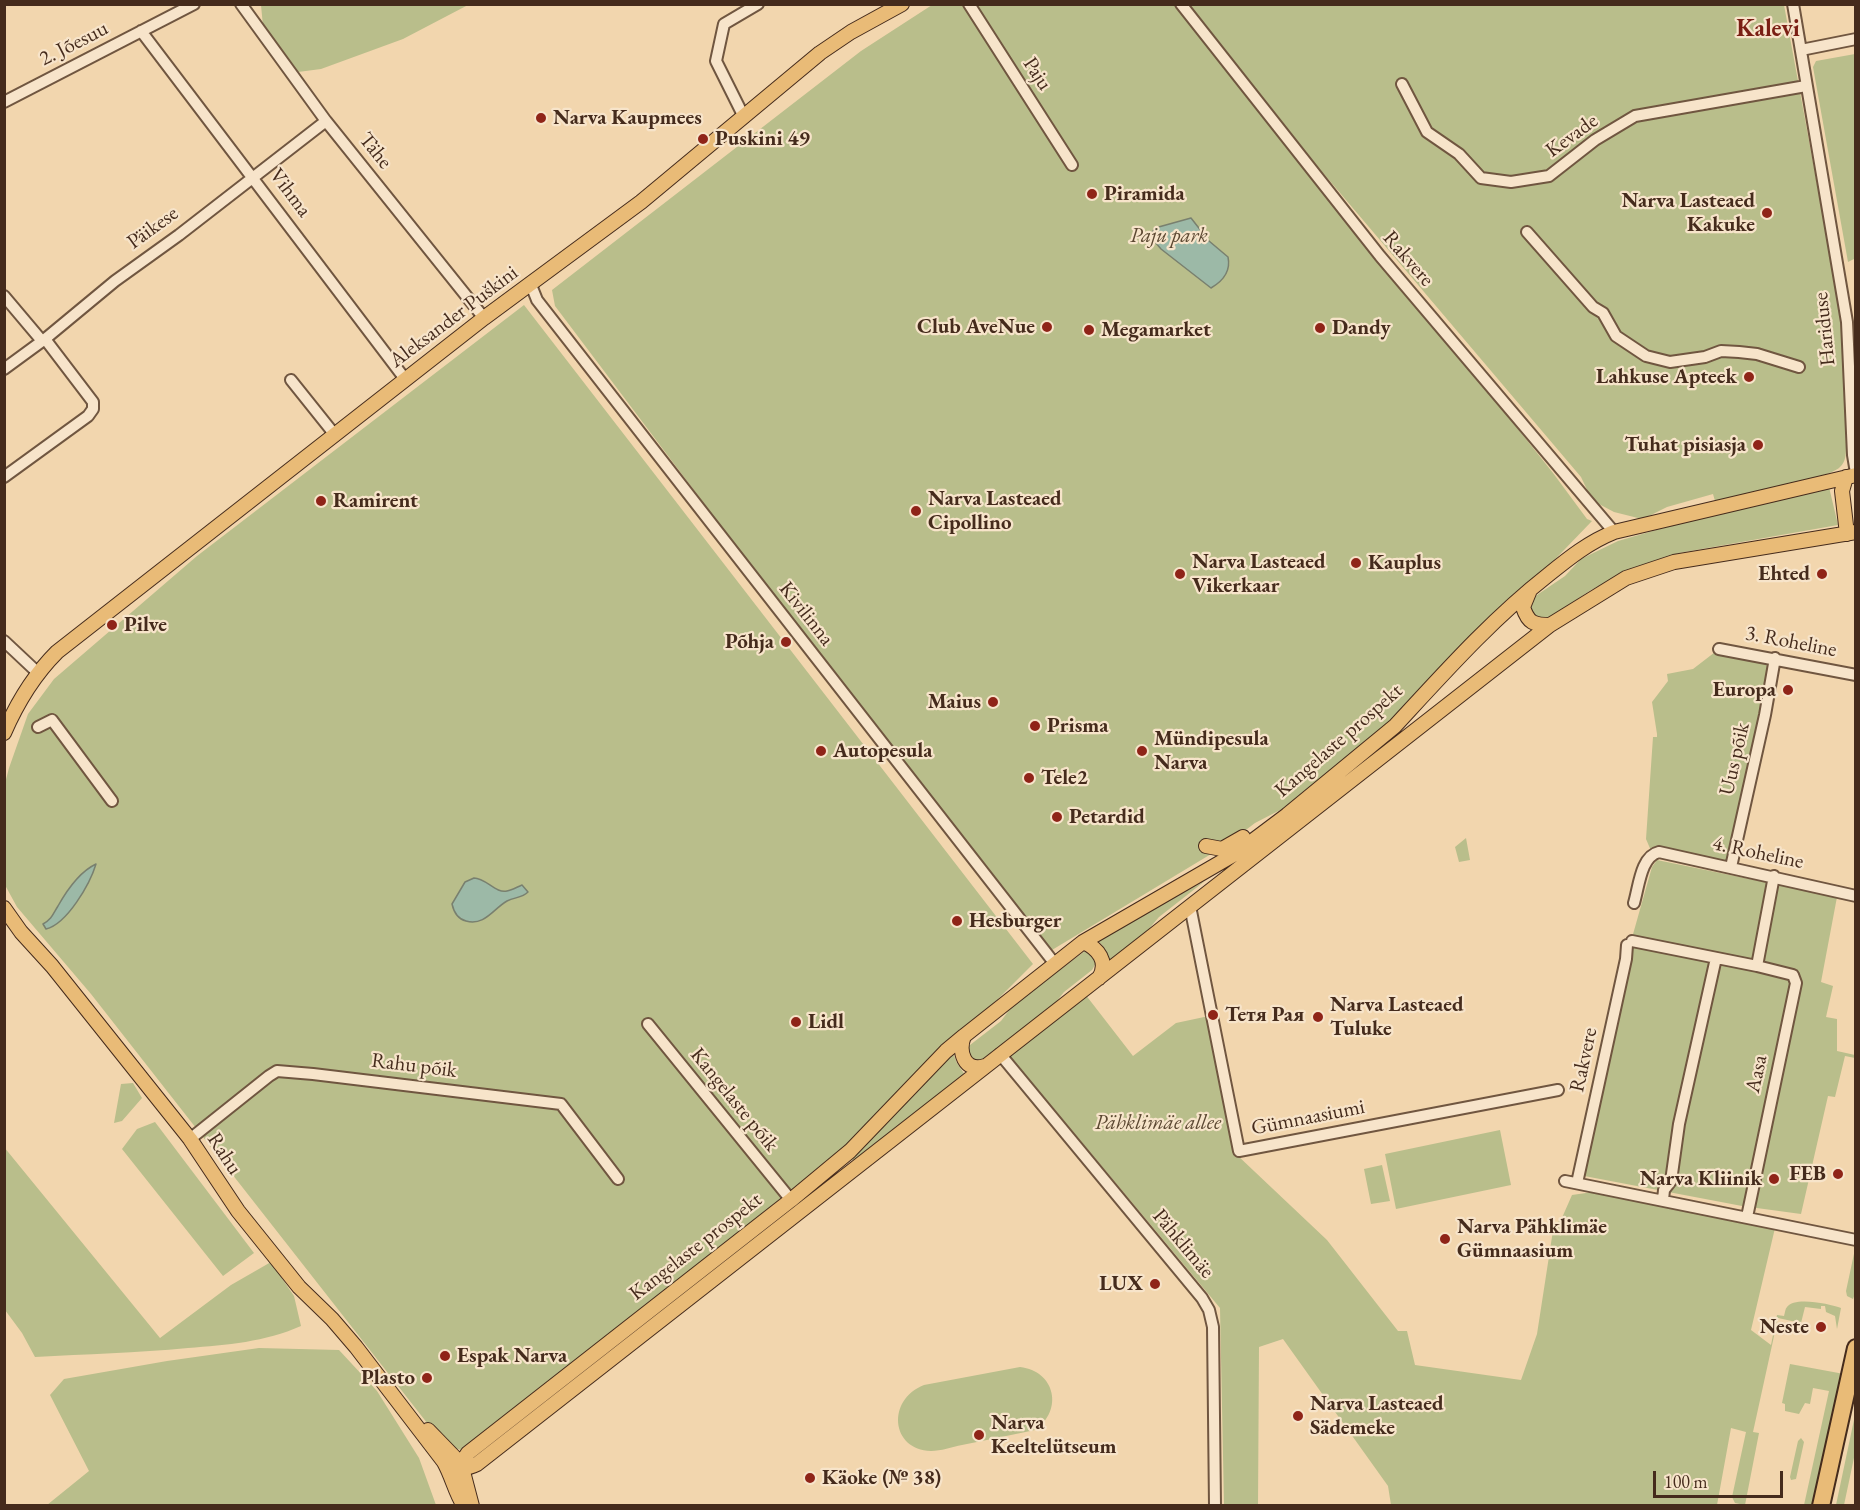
<!DOCTYPE html>
<html>
<head>
<meta charset="utf-8">
<style>
  body { margin:0 }
  #map { position:relative; width:1860px; height:1510px; overflow:hidden; background:#f2d6ae; font-family:"EB Garamond",serif }
  canvas { display:block }
  .frame { position:absolute; inset:0; border:6px solid #452b1c; pointer-events:none }
  .scale { position:absolute; left:1653px; top:1471px; width:130px; height:27px; box-sizing:border-box; border:3px solid #452b1c; border-top:0; padding-left:8px; font-size:18px; line-height:21px; white-space:nowrap; color:#452b1c; -webkit-text-stroke:4px #f7e4ca; paint-order:stroke }
</style>
</head>
<body>
<div id="map">
<canvas width="1860" height="1510"></canvas>
<div class="frame"></div>
<div class="scale">100 m</div>
</div>
<script>
const context = document.querySelector('canvas').getContext('2d');
context.lineJoin = 'round';
function fill(path, color) { context.fillStyle = color; context.fill(path, 'evenodd'); }
function stroke(path, color, width, dash) { context.strokeStyle = color; context.lineWidth = width; context.lineCap = dash ? 'butt' : 'round'; context.setLineDash(dash || []); context.stroke(path); }
function label(font, color, halo, rows, align = 'center') {
  context.font = font + ' "EB Garamond",serif'; context.lineWidth = 4.5; context.setLineDash([]); context.textBaseline = 'middle'; context.strokeStyle = halo; context.fillStyle = color; for (const [text, x, y, turn = 0] of rows) {
    context.save(); context.translate(x, y); context.rotate((+turn || 0) * Math.PI / 180); context.textAlign = isNaN(turn) ? turn : align; if (halo) context.strokeText(text, 0, 0); context.fillText(text, 0, 0); context.restore();
  }
}
const green = new Path2D(`
  M261 5H468L403 39 321 69 298 72 263 26Z
  M932 5H1181L1553 473 1587 519 1592 521 1402 718 1284 808 1255 823 1226 845 1047 953 911 778 555 306 552 290 861 51Z
  M1190 5H1784L1844 331 1846 446C1846 453 1846 462 1840 467 1829 479 1737 496 1715 501L1713 494 1667 507 1645 518H1638L1614 512 1597 503 1591 498 1581 477 1318 167Z
  M1855 54 1856 258 1848 262 1813 67 1816 61Z
  M524 305 1033 964 825 1172 461 1450 448 1446 431 1428 91 994 17 907 5 885 4 787 9 768 28 714 54 679 197 556Z
  M1829 487 1838 525 1679 553 1626 572 1591 590 1546 620 1534 618 1530 606 1534 597 1565 576 1581 559 1618 541 1670 526Z
  M1719 649 1775 658 1731 867 1652 853 1646 839 1653 737H1657V734L1652 702 1668 681 1667 674 1693 669Z
  M1466 838 1470 860 1459 862 1455 847Z
  M1657 860 1837 897 1821 982 1833 986 1826 1017 1837 1019V1051L1855 1055V1058L1845 1056 1835 1097 1828 1096 1801 1214 1742 1206 1579 1175 1626 959 1652 867Z
  M1205 881 1159 917 1142 937 1110 963 1103 946 1097 940Z
  M1085 951 1093 954 1096 963 1092 970 1064 992 1052 1007 982 1061 973 1063 966 1050 970 1045 1001 1021 1013 1005Z
  M1085 994 1133 1056 1176 1023 1209 1016 1236 1154 1327 1240 1398 1331H1407L1415 1365 1521 1380 1537 1334 1554 1224 1561 1220 1572 1195 1593 1192 1775 1228 1751 1330 1771 1345 1777 1315 1784 1316C1785 1313 1785 1309 1787 1307 1794 1296 1831 1304 1841 1308L1837 1329 1835 1316 1826 1312 1825 1306H1821V1309L1805 1307 1801 1323 1778 1318 1753 1432 1759 1433 1745 1505 1735 1503 1732 1497 1746 1432 1731 1428 1717 1505H1391L1388 1486 1283 1339 1259 1347 1258 1505H1224L1220 1308 1009 1055Z
  M953 1053 957 1063 965 1075 854 1161 852 1159Z
  M133 1083 142 1098 122 1121 114 1123 121 1084Z
  M155 1122 254 1253 223 1276 122 1149 137 1129Z
  M1500 1130 1511 1185 1396 1209 1385 1154Z
  M4 1147 160 1338 231 1285 271 1262 294 1296 301 1326C265 1342 227 1345 188 1348 137 1353 86 1354 35 1357L22 1333 5 1310Z
  M1382 1165 1390 1201 1371 1204 1364 1169Z
  M1855 1249 1856 1291 1853 1299 1847 1296 1846 1291Z
  M259 1348 339 1350 377 1391 419 1458 436 1505H47L89 1471 50 1395 64 1379 167 1361Z
  M1790 1364 1844 1374 1816 1505H1804L1829 1391 1813 1388 1810 1404 1805 1403 1799 1414 1785 1411V1404L1782 1403Z
  M1020 1367C1055 1371 1064 1410 1035 1430 1011 1435 987 1440 962 1445 952 1447 941 1451 931 1451 891 1450 886 1400 924 1385Z
  M1855 1415V1453L1844 1505H1836Z
  M1801 1438 1804 1442 1796 1479 1791 1480 1790 1477 1798 1441Z`);
const water = new Path2D(`
  M1191 218 1209 241 1228 257C1231 271 1223 281 1211 288L1161 249 1150 236 1155 228Z
  M96 864C90 884 67 924 46 929L43 924C52 919 53 914 58 906 67 890 79 872 96 864Z
  M474 878C486 878 496 894 507 891 512 890 517 887 522 885L528 892C522 898 515 897 507 901 493 909 485 926 466 921 458 919 454 913 452 904L465 882Z`);
const minor = new Path2D(`
  M241 4 326 121 484 318
  M969 4 1072 165
  M1181 4 1380 256 1614 532
  M1793 4 1847 322 1853 455 1856 473
  M141 31 405 379
  M1801 50 1856 39
  M1402 84 1427 132 1459 154 1481 178 1511 182 1549 176 1595 140 1635 116 1806 86
  M4 102 194 4
  M744 117 716 61 724 24 758 4
  M1527 232 1593 307 1603 313 1616 336 1646 356 1670 362 1705 357 1721 351 1739 352 1757 354 1799 367
  M531 285 537 300 1055 964
  M4 296 42 341
  M4 369 45 339 115 281 179 235 326 121
  M291 380 335 435
  M4 477 88 416 93 409V402L45 339
  M4 641 37 672
  M1719 649 1856 675
  M38 727 52 720 112 801
  M1731 867 1765 715 1775 658
  M1634 903C1639 886 1641 856 1659 852L1856 896
  M1190 906 1239 1151 1558 1090
  M1632 941 1757 966 1774 876
  M648 1024 791 1200
  M1000 1054 1202 1298 1209 1310 1213 1327 1215 1506
  M190 1139 269 1076 277 1071 313 1074 561 1104 618 1179
  M1565 1181 1856 1240
  M1577 1183 1626 959 1627 945
  M1663 1200 1664 1190 1671 1181 1679 1124 1716 958
  M1747 1217 1796 983 1793 975 1757 966`);
const major = new Path2D(`
  M1846 477 1842 491 1847 534
  M1530 590 1523 607C1528 623 1534 625 1550 625
  M4 733C17 703 34 675 57 652L484 318 641 202 820 53 851 32 902 4
  M1206 846 1222 849 1243 837
  M4 908 21 932 52 966 190 1139 238 1211 299 1287 332 1319 356 1347 444 1462C452 1476 455 1492 464 1506
  M1083 942C1098 948 1109 962 1099 978
  M964 1036C958 1051 964 1073 985 1066
  M428 1430 461 1464 472 1506
  M444 1462C454 1469 465 1470 477 1464L1550 625 1626 578 1674 562 1856 532
  M454 1484 458 1468 468 1453 791 1200 850 1151 946 1051 964 1036 1083 942 1235 854 1287 815 1395 726C1444 673 1492 619 1548 575 1569 558 1589 542 1614 532L1856 475`);
const highway = new Path2D(`
  M1821 1506 1856 1348`);
const markers = [
  [541,118,6,"#8f2418"],
  [703,139,6,"#8f2418"],
  [1092,194,6,"#8f2418"],
  [1767,213,6,"#8f2418"],
  [1047,327,6,"#8f2418"],
  [1320,328,6,"#8f2418"],
  [1089,330,6,"#8f2418"],
  [1749,377,6,"#8f2418"],
  [1758,445,6,"#8f2418"],
  [321,501,6,"#8f2418"],
  [916,511,6,"#8f2418"],
  [1356,563,6,"#8f2418"],
  [1180,574,6,"#8f2418"],
  [1822,574,6,"#8f2418"],
  [112,625,6,"#8f2418"],
  [786,642,6,"#8f2418"],
  [1788,690,6,"#8f2418"],
  [993,702,6,"#8f2418"],
  [1035,726,6,"#8f2418"],
  [821,751,6,"#8f2418"],
  [1142,751,6,"#8f2418"],
  [1029,778,6,"#8f2418"],
  [1057,817,6,"#8f2418"],
  [957,921,6,"#8f2418"],
  [1213,1015,6,"#8f2418"],
  [1318,1017,6,"#8f2418"],
  [796,1022,6,"#8f2418"],
  [1838,1174,6,"#8f2418"],
  [1774,1179,6,"#8f2418"],
  [1445,1239,6,"#8f2418"],
  [1155,1284,6,"#8f2418"],
  [1821,1327,6,"#8f2418"],
  [445,1356,6,"#8f2418"],
  [427,1378,6,"#8f2418"],
  [1298,1416,6,"#8f2418"],
  [979,1435,6,"#8f2418"],
  [810,1478,6,"#8f2418"]
];
const streetNames = [
  ["2. Jõesuu",74,44,-27],
  ["Paju",1037,74,57],
  ["Kevade",1572,136,-36],
  ["Tähe",375,151,51],
  ["Vihma",290,193,53],
  ["Päikese",153,228,-36],
  ["Rakvere",1408,259,49],
  ["Aleksander Puškini",454,317,-37],
  ["Hariduse",1825,329,-96],
  ["Kivilinna",806,614,52],
  ["3. Roheline",1791,642,11],
  ["Kangelaste prospekt",1339,741,-41],
  ["Uus põik",1735,759,-77],
  ["4. Roheline",1758,853,12],
  ["Rakvere",1584,1060,-78],
  ["Rahu põik",414,1066,7],
  ["Aasa",1757,1074,-78],
  ["Kangelaste põik",734,1100,51],
  ["Gümnaasiumi",1308,1118,-11],
  ["Rahu",224,1154,57],
  ["Pähklimäe",1183,1244,50],
  ["Kangelaste prospekt",696,1247,-38]
];
const poiNames = [
  ["Narva Kaupmees",553,118],
  ["Puskini 49",715,139],
  ["Piramida",1104,194],
  ["Narva Lasteaed",1755,201,"right"],
  ["Kakuke",1755,225,"right"],
  ["Club AveNue",1035,327,"right"],
  ["Dandy",1332,328],
  ["Megamarket",1101,330],
  ["Lahkuse Apteek",1737,377,"right"],
  ["Tuhat pisiasja",1746,445,"right"],
  ["Narva Lasteaed",928,499],
  ["Cipollino",928,523],
  ["Ramirent",333,501],
  ["Narva Lasteaed",1192,562],
  ["Vikerkaar",1192,586],
  ["Kauplus",1368,563],
  ["Ehted",1810,574,"right"],
  ["Pilve",124,625],
  ["Põhja",774,642,"right"],
  ["Europa",1776,690,"right"],
  ["Maius",981,702,"right"],
  ["Prisma",1047,726],
  ["Mündipesula",1154,739],
  ["Narva",1154,763],
  ["Autopesula",833,751],
  ["Tele2",1041,778],
  ["Petardid",1069,817],
  ["Hesburger",969,921],
  ["Narva Lasteaed",1330,1005],
  ["Tuluke",1330,1029],
  ["Тетя Рая",1225,1015],
  ["Lidl",808,1022],
  ["FEB",1826,1174,"right"],
  ["Narva Kliinik",1762,1179,"right"],
  ["Narva Pähklimäe",1457,1227],
  ["Gümnaasium",1457,1251],
  ["LUX",1143,1284,"right"],
  ["Neste",1809,1327,"right"],
  ["Espak Narva",457,1356],
  ["Plasto",415,1378,"right"],
  ["Narva Lasteaed",1310,1404],
  ["Sädemeke",1310,1428],
  ["Narva",991,1423],
  ["Keeltelütseum",991,1447],
  ["Käoke (№ 38)",822,1478]
];
const parkNames = [
  ["Paju park",1169,236],
  ["Pähklimäe allee",1158,1123]
];
const quarterNames = [
  ["Kalevi",1768,29]
];
fill(green, '#b9be8b');
fill(water, '#9cb9a7');
stroke(water, '#79806f', 1.5);
stroke(minor, '#705640', 14);
stroke(major, '#452b1c', 16);
stroke(highway, '#452b1c', 20);
stroke(minor, '#f7e4ca', 10);
stroke(major, '#e9bb77', 14);
stroke(highway, '#e9bb77', 16);
for (const [x, y, r, color] of markers) { const dot = new Path2D(); dot.arc(x, y, r, 0, 2 * Math.PI); context.fillStyle = color; context.fill(dot); stroke(dot, '#f7e4ca', 2); }
label('21px', '#452b1c', '#f7e4ca', streetNames);
label('bold 21px', '#452b1c', '#f7e4ca', poiNames, 'left');
label('italic 21px', '#5c4832', '#f7e4ca', parkNames);
label('bold 24px', '#7a1f14', '#f7e4ca', quarterNames);
</script>
</body>
</html>
